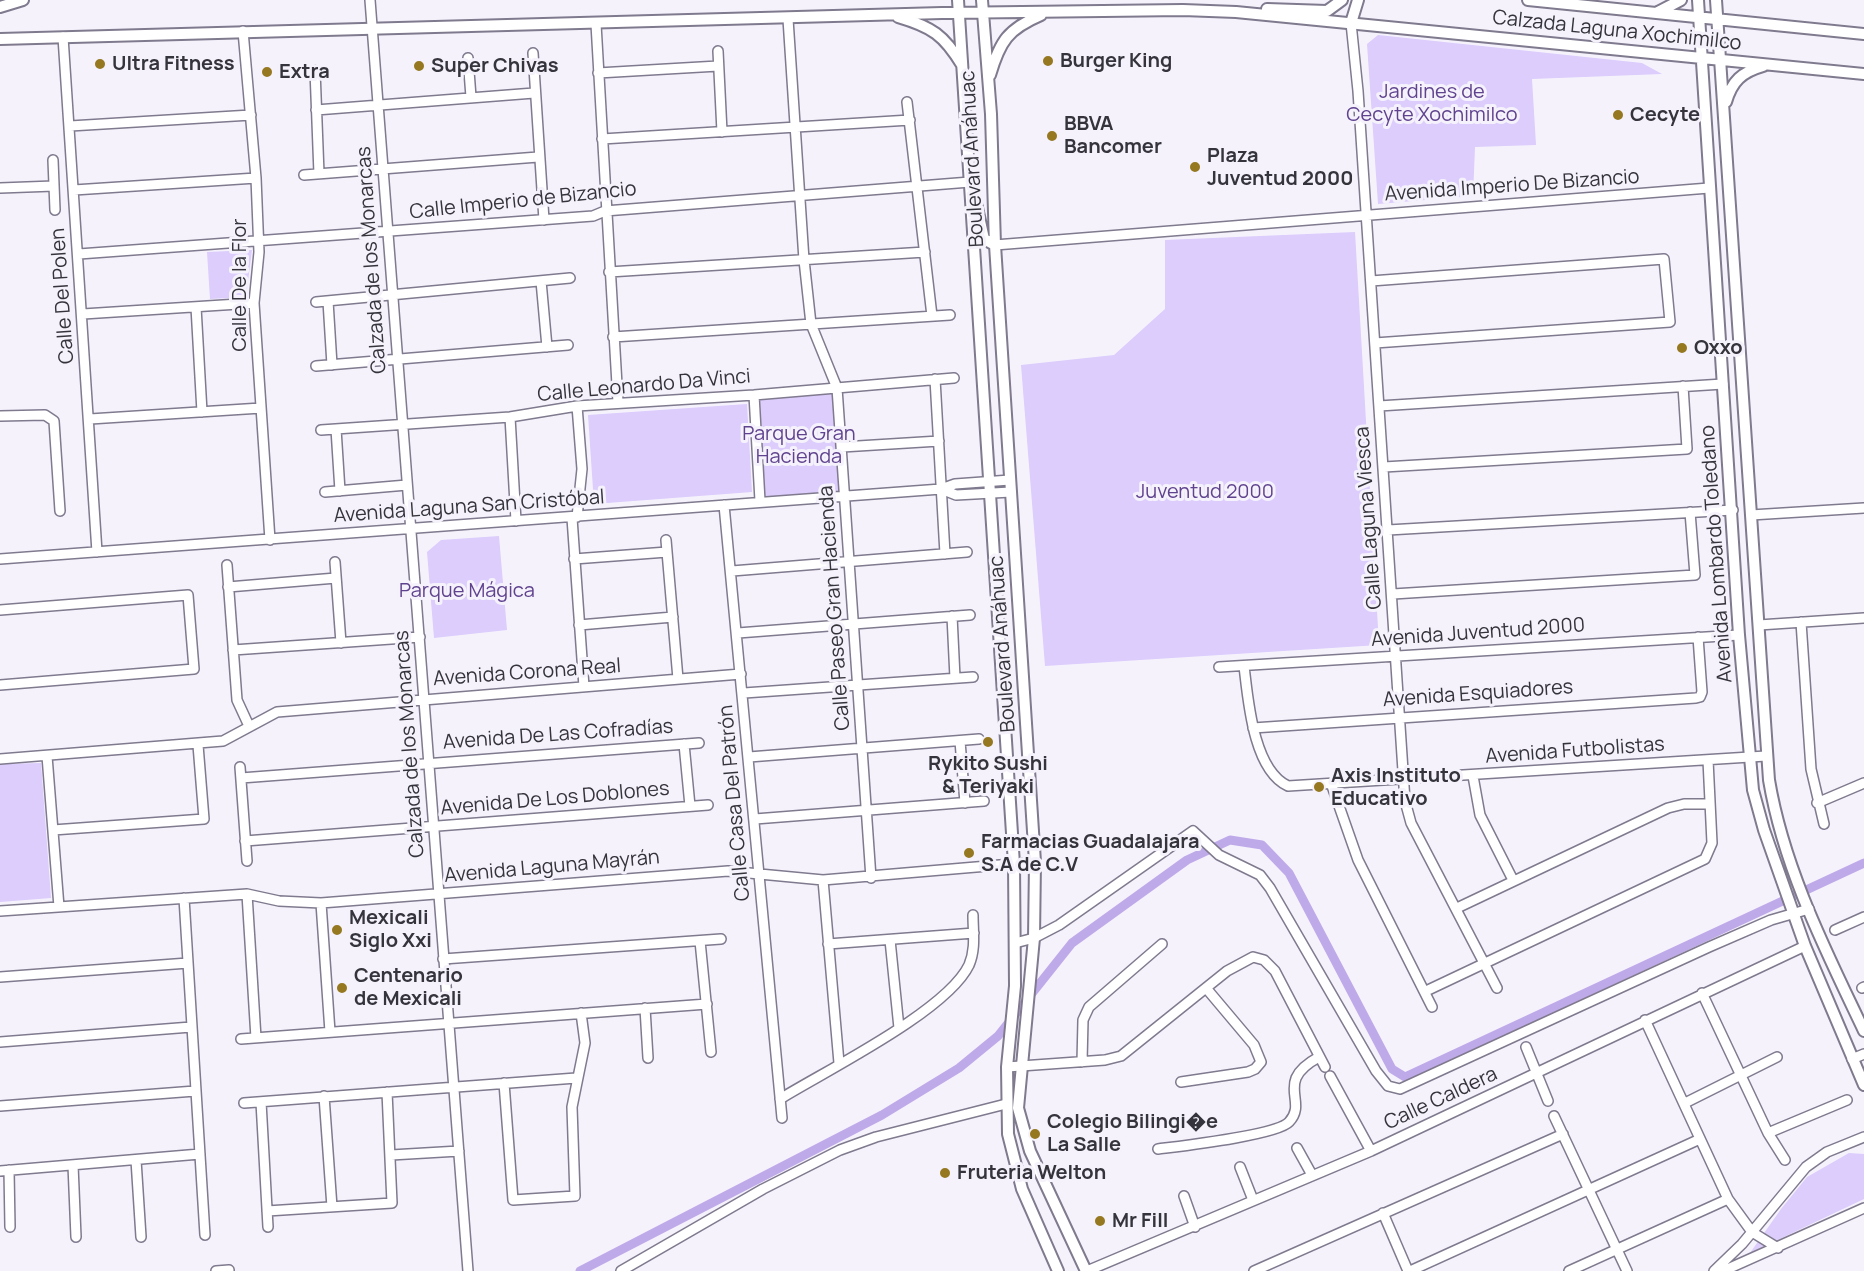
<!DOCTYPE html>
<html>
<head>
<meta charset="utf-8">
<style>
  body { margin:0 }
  canvas { display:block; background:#f5f2fc }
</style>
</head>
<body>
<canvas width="1864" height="1271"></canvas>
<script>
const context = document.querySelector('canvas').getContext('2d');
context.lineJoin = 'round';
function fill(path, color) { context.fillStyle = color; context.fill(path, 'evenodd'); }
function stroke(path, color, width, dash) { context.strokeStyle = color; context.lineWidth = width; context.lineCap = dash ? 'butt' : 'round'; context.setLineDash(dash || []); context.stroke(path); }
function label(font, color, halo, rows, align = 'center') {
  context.font = font + ' Manrope,sans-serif'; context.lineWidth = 6; context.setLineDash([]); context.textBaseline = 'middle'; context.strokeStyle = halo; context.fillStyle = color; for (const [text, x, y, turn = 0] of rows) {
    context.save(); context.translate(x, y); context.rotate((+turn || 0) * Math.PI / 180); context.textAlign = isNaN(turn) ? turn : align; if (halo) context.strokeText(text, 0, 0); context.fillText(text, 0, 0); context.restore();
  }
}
const green = new Path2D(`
  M1378 35 1642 63 1662 74 1532 79 1536 145 1475 147 1473 196 1378 204 1367 44Z
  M1355 232 1379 645 1045 666 1021 365 1114 355 1165 309V240Z
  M252 250 246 297 210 299 207 252Z
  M833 391 841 493 764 498 757 398Z
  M747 404 752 492 594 504 588 415Z
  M499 536 507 630 434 638 427 552 441 540Z
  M41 763 51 898 0 902V764Z
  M1849 1153 1864 1154V1199L1750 1253 1781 1209 1807 1177Z`);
const canal = new Path2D(`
  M580 1271 882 1115 959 1068 998 1036 1072 943 1187 860 1230 840 1262 845 1289 873 1392 1069 1405 1077 1864 863`);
const minor = new Path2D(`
  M370 0 468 1271
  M788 19 804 260 811 324 837 388 871 878
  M1351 23 1358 91 1405 801 1411 823 1497 988
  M596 24 618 402
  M243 31 256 178 259 252 254 303 270 540
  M63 37 97 552
  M718 51 722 132
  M533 53 544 220
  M468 58 471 97
  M315 70 319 174
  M598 73 718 66
  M907 102 932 316
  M316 110 534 93
  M70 126 251 115
  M602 139 910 120
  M53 160 55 210
  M304 175 538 157
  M0 188 54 186
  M74 190 256 178
  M995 245 1709 188
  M79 254 593 216 605 211 970 182
  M609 272 925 252
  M541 281 547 347
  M1371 281 1664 259 1670 322 1375 343
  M328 301 332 365
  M316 302 570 278
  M196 307 202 412
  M83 314 254 303
  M613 337 950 315
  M316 366 568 345
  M935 379 945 554
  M754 395 760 501
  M577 406 582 469 577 517
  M1379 406 1723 384
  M0 416 45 415 54 421 60 511
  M510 417 516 521
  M90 419 261 408
  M336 429 340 491
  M321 430 510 417 577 406 754 395 954 378
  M842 447 939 441
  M1384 467 1687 449 1683 386
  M941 489 956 495 1011 492
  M325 492 407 485
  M724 505 782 1118
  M1751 515 1864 508
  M572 518 584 687
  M1388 530 1733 510
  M666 540 678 679
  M0 559 941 489 955 484 1010 480
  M574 559 667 552
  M335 562 341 643
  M227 565 237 700 249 726
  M732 571 967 552
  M228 587 336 578
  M1393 594 1695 575 1690 512
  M0 610 188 595 194 669 0 685
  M952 616 955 678
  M1801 622 1811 769 1824 824
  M579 625 673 617
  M1759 625 1864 618
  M738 633 970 615
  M233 650 420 637
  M1244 666C1248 699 1253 770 1288 786L1766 756
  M1219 667 1739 635
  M744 693 973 677
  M1253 728 1696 698 1700 697 1702 692 1698 637
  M960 741 965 803
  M684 744 690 806
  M47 756 59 907
  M749 757 979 739
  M0 759 223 741 277 712 741 674
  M240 767 247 861
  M1473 776 1480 815 1513 880
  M241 778 699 743
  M1332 786 1358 860 1432 1007
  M1817 803 1864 783
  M755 819 984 801
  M53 830 204 819 198 745
  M245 841 708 805
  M823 880 839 1063
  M247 894 256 1038
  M184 898 205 1235
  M321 903 330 1032
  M1457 908 1668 808 1684 804H1709
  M0 911 247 894 279 901 321 903 728 871 823 880 1035 862
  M1835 930 1864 917
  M890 940 899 1028
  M700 941 711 1052
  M1015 943 1034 938 1059 925 1193 831 1219 855 1260 875 1270 888 1376 1071 1388 1086 1400 1089 1709 947 1771 920 1809 909
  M828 944 974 933
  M443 959 721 939
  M0 977 188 963
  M1862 988 1864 987
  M1426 991 1705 859 1712 843 1708 760
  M1702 993 1768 1133 1785 1160
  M645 1008 648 1058
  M1645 1020 1728 1199 1752 1232 1778 1248
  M241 1039 707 1004
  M0 1042 191 1027
  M1526 1047 1548 1101
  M1852 1059 1864 1054
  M1082 1062 1083 1020 1089 1007 1162 944
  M1007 1067 1105 1060 1121 1056 1227 971 1253 957 1264 960 1275 971 1325 1067
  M1330 1076 1371 1151
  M1181 1082 1248 1072 1255 1069 1261 1062 1254 1045 1206 988
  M504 1083 513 1200 575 1196 572 1107 585 1043 581 1013
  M324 1096 332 1207
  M780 1099C827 1070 947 1011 969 965 976 949 973 932 973 915
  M261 1102 268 1227
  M244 1103 576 1078
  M1685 1103 1777 1057
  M0 1106 195 1091
  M1554 1116 1627 1271
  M1768 1133 1847 1100
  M1297 1148 1312 1175
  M1158 1149C1181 1146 1277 1135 1289 1122 1309 1101 1273 1082 1319 1057
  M391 1155 459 1151
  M136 1160 141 1237
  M73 1165 76 1237
  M1240 1167 1253 1200
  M9 1170 10 1227
  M0 1171 200 1154
  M1184 1196 1195 1227
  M267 1211 392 1203 387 1092
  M1383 1213 1408 1271
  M216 1271 229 1270
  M621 1271 763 1189 840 1150 876 1137 1006 1104
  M1087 1271 1371 1151 1805 946
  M1254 1271 1563 1134
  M1410 1271 1700 1139
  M1569 1271 1728 1199
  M1714 1271 1742 1244 1806 1167 1827 1152 1864 1137
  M1723 1271 1864 1208`);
const major = new Path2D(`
  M958 0 1014 864 1015 986 1007 1067 1008 1134 1022 1189 1058 1271
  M982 0 991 114 995 245 1035 862 1034 938 1018 1108 1030 1151 1086 1271
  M1528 0 1864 34
  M1698 0 1739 635 1753 790 1764 830 1805 946 1864 1085
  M1716 0 1769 780C1784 869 1826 951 1864 1031
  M0 7 23 0
  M1267 9 1327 11 1342 0
  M1658 12 1681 0
  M898 17C932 27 944 35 962 65
  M1351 23 1358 0
  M0 39 942 13 1183 10 1236 12 1864 74
  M990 75C1000 41 1008 29 1041 15
  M1726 102C1732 81 1742 72 1763 66
  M976 203 984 239 995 245`);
const markers = [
  [1048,61,6,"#957820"],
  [100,64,6,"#957820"],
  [419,66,6,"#957820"],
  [267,72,6,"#957820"],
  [1618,115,6,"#957820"],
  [1052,136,6,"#957820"],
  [1195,167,6,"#957820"],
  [1682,348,6,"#957820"],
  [988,742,6,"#957820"],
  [1319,787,6,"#957820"],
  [969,853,6,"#957820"],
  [337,930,6,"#957820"],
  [342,988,6,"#957820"],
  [1035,1134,6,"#957820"],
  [945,1173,6,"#957820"],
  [1100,1221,6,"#957820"]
];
const streetNames = [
  ["Calzada Laguna Xochimilco",1617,31,6],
  ["Boulevard Anáhuac",973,159,-93],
  ["Avenida Imperio De Bizancio",1512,186,-4],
  ["Calle Imperio de Bizancio",523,201,-6],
  ["Calzada de los Monarcas",372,260,-94],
  ["Calle De la Flor",240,285,-90],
  ["Calle Del Polen",63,296,-94],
  ["Calle Leonardo Da Vinci",644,386,-5],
  ["Avenida Laguna San Cristóbal",469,507,-4],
  ["Calle Laguna Viesca",1369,518,-94],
  ["Avenida Lombardo Toledano",1717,554,-94],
  ["Calle Paseo Gran Hacienda",835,608,-94],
  ["Avenida Juventud 2000",1478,633,-4],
  ["Boulevard Anáhuac",1003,644,-94],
  ["Avenida Corona Real",527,673,-4],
  ["Avenida Esquiadores",1478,694,-4],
  ["Avenida De Las Cofradías",558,735,-4],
  ["Calzada de los Monarcas",410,744,-94],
  ["Avenida Futbolistas",1575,751,-4],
  ["Avenida De Los Doblones",555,799,-5],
  ["Calle Casa Del Patrón",735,803,-95],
  ["Avenida Laguna Mayrán",552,867,-5],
  ["Calle Caldera",1441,1099,-25]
];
const poiNames = [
  ["Burger King",1060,61],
  ["Ultra Fitness",112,64],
  ["Super Chivas",431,66],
  ["Extra",279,72],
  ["Cecyte",1630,115],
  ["BBVA",1064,124],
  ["Bancomer",1064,147],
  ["Plaza",1207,156],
  ["Juventud 2000",1207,179],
  ["Oxxo",1694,348],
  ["Rykito Sushi",988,764,"center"],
  ["& Teriyaki",988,787,"center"],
  ["Axis Instituto",1331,776],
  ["Educativo",1331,799],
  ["Farmacias Guadalajara",981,842],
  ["S.A de C.V",981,865],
  ["Mexicali",349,918],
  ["Siglo Xxi",349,941],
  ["Centenario",354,976],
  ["de Mexicali",354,999],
  ["Colegio Bilingi�e",1047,1122],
  ["La Salle",1047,1145],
  ["Fruteria Welton",957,1173],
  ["Mr Fill",1112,1221]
];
const parkNames = [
  ["Jardines de",1432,92],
  ["Cecyte Xochimilco",1432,115],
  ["Parque Gran",799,434],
  ["Hacienda",799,457],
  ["Juventud 2000",1205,492],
  ["Parque Mágica",467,591]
];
fill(green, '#dccdfc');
stroke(canal, '#bfaae9', 9);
stroke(minor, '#807a8e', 12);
stroke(major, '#807a8e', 14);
stroke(minor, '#fff', 9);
stroke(major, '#fff', 10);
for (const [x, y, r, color] of markers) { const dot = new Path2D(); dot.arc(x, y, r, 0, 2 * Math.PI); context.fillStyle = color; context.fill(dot); stroke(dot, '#f5f2fc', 2); }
label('20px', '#35333b', '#f5f2fc', streetNames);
label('bold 20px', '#35333b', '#f5f2fc', poiNames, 'left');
label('20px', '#60438f', '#f5f2fc', parkNames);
</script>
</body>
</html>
